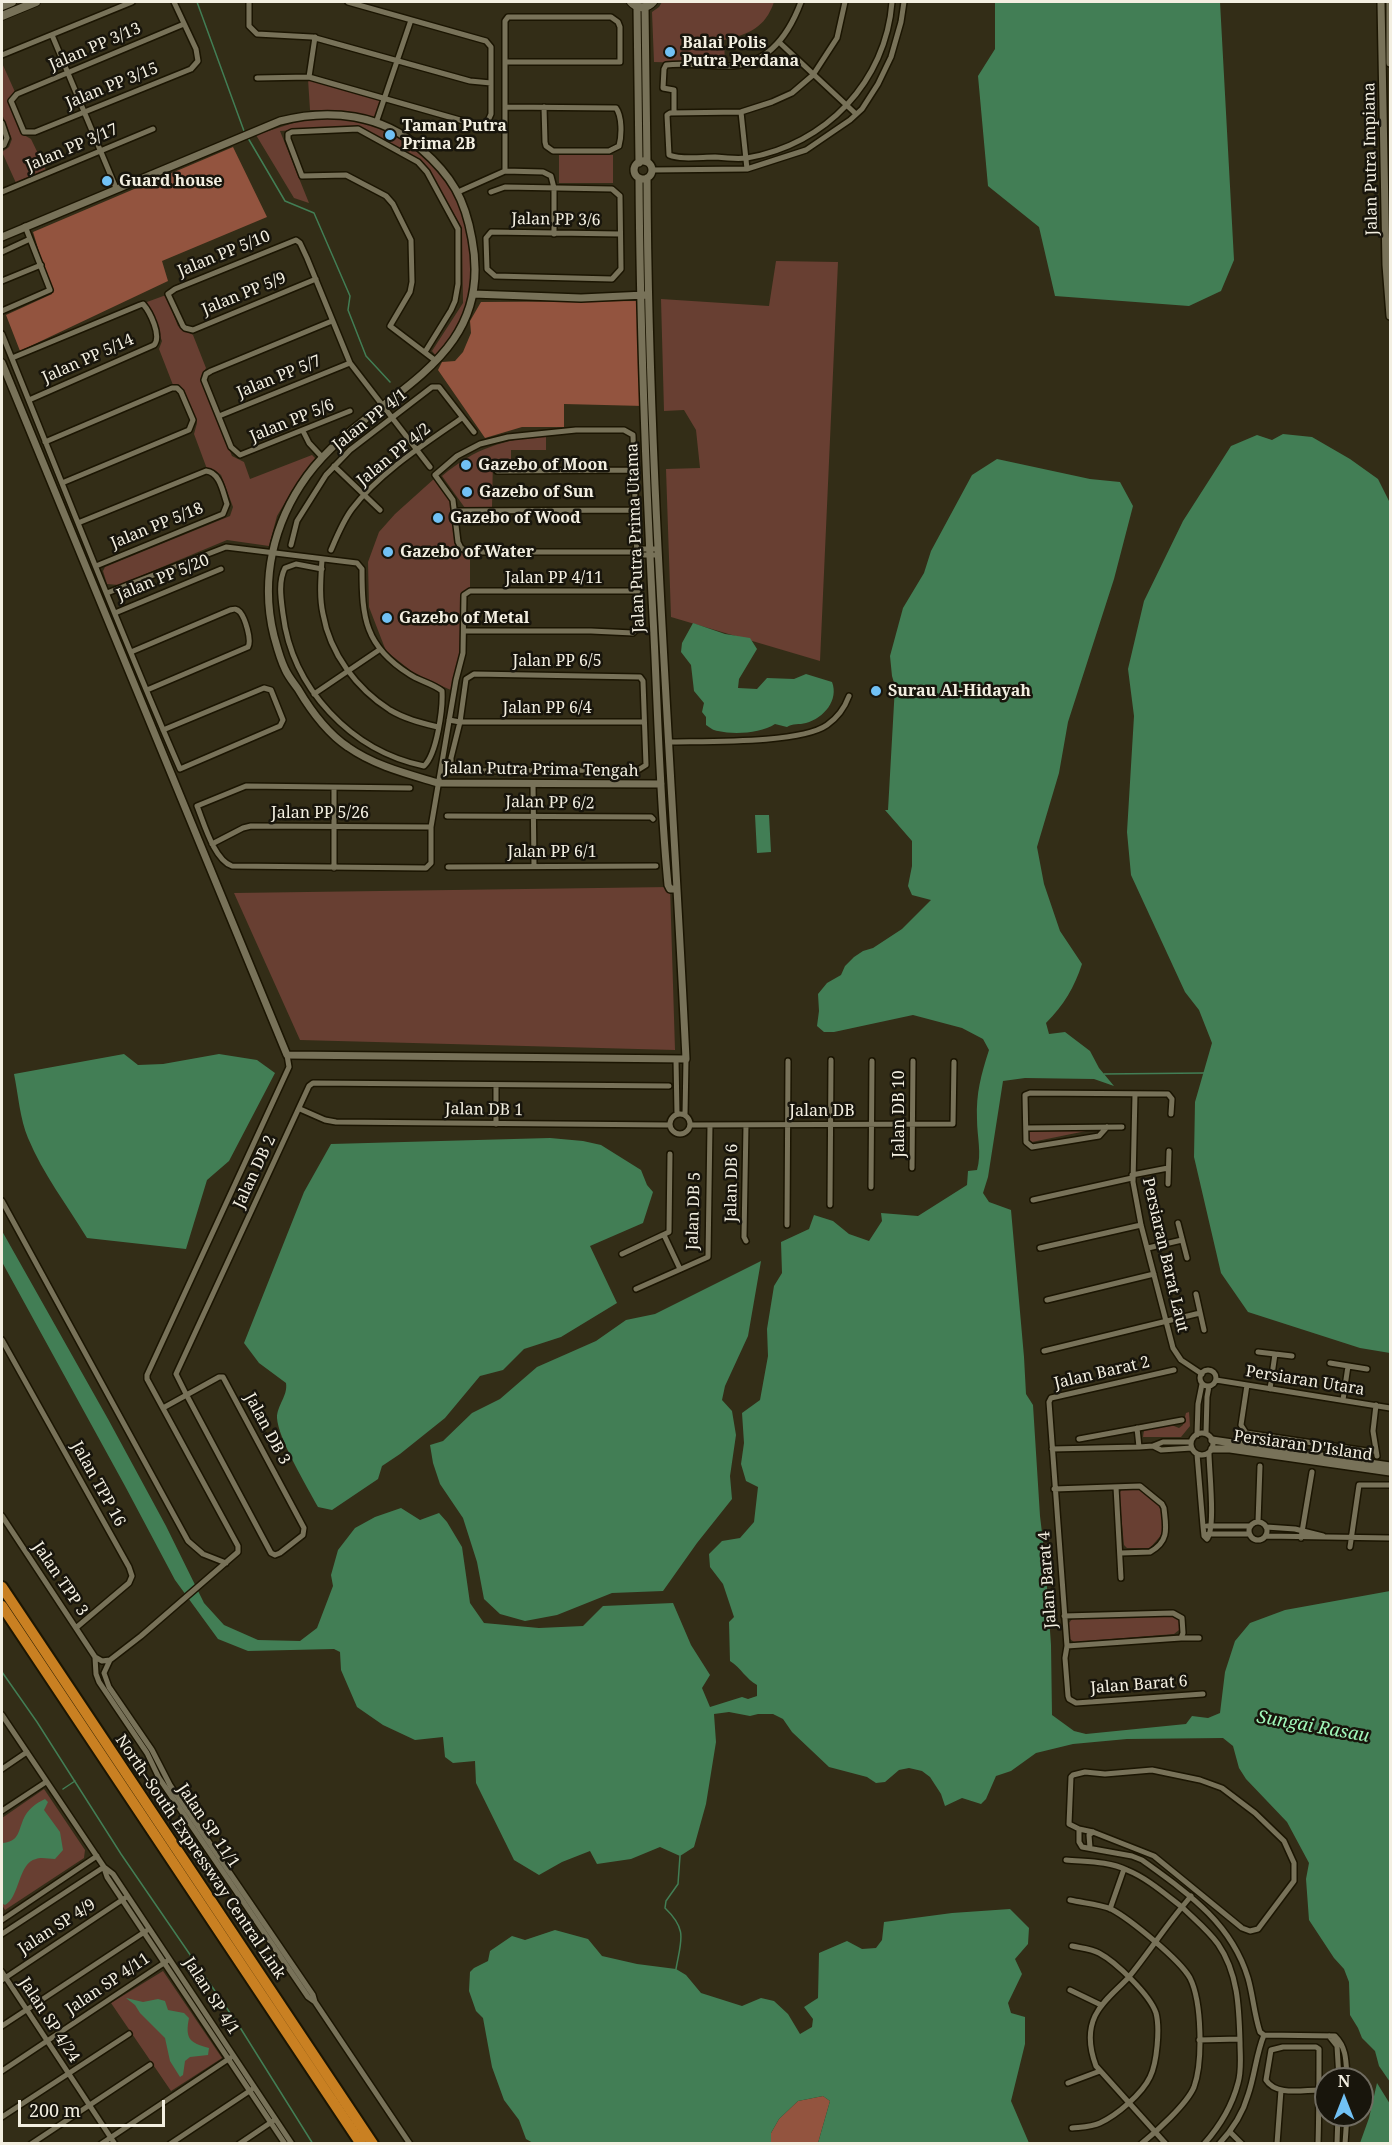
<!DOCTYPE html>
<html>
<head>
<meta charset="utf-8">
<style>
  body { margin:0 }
  #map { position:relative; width:1392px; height:2145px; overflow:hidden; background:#332d17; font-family:"Noto Serif",serif }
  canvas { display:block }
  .frame { position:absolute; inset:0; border:3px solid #f3efe1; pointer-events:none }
  .north { position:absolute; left:1314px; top:2067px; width:60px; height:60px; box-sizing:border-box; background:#18150c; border:2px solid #706c61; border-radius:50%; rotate:0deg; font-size:16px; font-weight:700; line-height:24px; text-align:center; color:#f3efe1 }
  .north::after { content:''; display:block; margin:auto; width:21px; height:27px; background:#71c1f5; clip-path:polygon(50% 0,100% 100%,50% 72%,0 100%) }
  .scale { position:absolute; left:18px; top:2100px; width:147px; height:27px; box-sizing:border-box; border:3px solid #f3efe1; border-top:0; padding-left:8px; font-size:18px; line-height:21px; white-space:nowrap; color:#f3efe1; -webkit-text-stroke:4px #18150c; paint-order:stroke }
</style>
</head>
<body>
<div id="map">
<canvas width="1392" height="2145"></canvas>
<div class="frame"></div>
<div class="north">N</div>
<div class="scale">200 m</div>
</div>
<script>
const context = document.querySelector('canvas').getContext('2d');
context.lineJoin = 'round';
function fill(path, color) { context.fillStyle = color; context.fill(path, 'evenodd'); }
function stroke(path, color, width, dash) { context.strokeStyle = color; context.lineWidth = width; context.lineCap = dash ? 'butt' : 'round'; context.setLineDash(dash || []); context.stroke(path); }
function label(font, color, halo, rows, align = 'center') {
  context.font = font + ' "Noto Serif",serif'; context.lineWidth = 5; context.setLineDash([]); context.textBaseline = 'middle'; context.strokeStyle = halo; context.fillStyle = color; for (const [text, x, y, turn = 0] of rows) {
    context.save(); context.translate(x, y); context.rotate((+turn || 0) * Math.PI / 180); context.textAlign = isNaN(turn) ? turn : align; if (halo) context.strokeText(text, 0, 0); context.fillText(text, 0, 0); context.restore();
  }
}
const green = new Path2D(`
  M662 2H774C765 28 749 34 724 40L725 64 654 62 652 12 659 7Z
  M2 63 15 92 10 101 24 135 31 139 46 170 16 183 2 152 9 147 12 139 2 114Z
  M308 79 382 100 375 118 346 111 310 110Z
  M315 116C346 118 381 120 407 139 425 151 448 179 458 197 473 225 476 285 465 314 459 329 446 344 437 357L432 351 463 303 462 228 424 163 359 126 280 131 309 203 294 198 256 135Z
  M559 155H613V183H559Z
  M776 261 838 262 820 661 671 617 666 469 700 468 696 430 684 410 664 411 661 299 769 306Z
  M166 295 178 326 193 335 206 368 201 377 232 456 244 462 250 479 312 455 316 459 293 489 277 516 269 546 227 540 119 585 107 584 103 571 105 567 230 516 233 507 221 475 216 471 207 469 194 434 197 423 184 390 173 385 159 349 162 341 147 302Z
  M546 435V450H511V459H493L492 507 465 508 442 476C477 447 501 441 546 435Z
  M435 478 452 500 461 551 470 555V590L462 596V646L453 691 415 674 386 651 369 607 368 562 379 532 395 514Z
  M670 887 675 1050 300 1040 234 893Z
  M1032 1130H1091L1032 1142 1029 1140 1028 1133Z
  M1189 1412 1190 1426 1181 1437H1143L1144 1430 1169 1424 1179 1428 1183 1425 1186 1413Z
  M1138 1488 1161 1507 1163 1533 1150 1548H1127L1124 1545 1119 1494 1122 1489Z
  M1173 1615 1179 1620V1630L1174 1634 1074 1642 1070 1639 1068 1624 1073 1618Z
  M44 1789 85 1850 84 1858 5 1910 2 1905V1818Z
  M163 1971 222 2058 171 2091 111 2003Z`);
const forest = new Path2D(`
  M233 147 267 217 162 261 168 281 20 351 6 315 52 294 33 232Z
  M638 301 644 406 564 404V427H522L485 438 438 370 442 362 455 361 463 352 471 333 470 321 481 302Z
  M823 2096 830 2101 818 2143H771V2133L779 2119 798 2101Z`);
const water = new Path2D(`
  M995 2H1220L1234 260 1221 291 1189 306 1055 296 1039 227 988 186 978 76 995 49Z
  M1283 434 1312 437 1350 459 1378 479 1390 503V1353L1360 1348 1248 1312 1221 1273 1194 1157 1195 1102 1212 1043 1199 1010 1185 992 1131 875 1127 832 1134 716 1128 669 1144 601 1183 521 1231 446 1257 435 1272 440Z
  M997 459 1090 479 1120 482 1133 506 1114 579 1068 722 1059 773 1037 847 1044 884 1060 931 1082 964C1074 988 1064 1005 1046 1023L1049 1034 1065 1032 1090 1051 1099 1068 1114 1086 1094 1079 1025 1078 1003 1081 988 1177 983 1193 989 1202 1011 1210 1024 1357 1026 1394 1033 1405 1040 1516 1045 1558 1051 1645 1052 1715 1074 1731 1086 1734 1186 1724 1192 1716 1208 1718 1220 1713 1225 1672 1235 1641 1250 1623 1285 1610 1390 1591V2082L1379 2066 1375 2051 1362 2038 1358 2028 1350 2015 1349 1982 1344 1969 1334 1958 1309 1920 1306 1879 1309 1863 1287 1822 1246 1779 1239 1768 1233 1746 1223 1738 1127 1739 1073 1744 1036 1753 1011 1771 996 1776 986 1799 981 1804 962 1798 945 1806 941 1794 930 1777 922 1771 909 1768 899 1770 885 1782 876 1783 867 1777 829 1767 792 1732 783 1719 773 1714H758L750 1716 729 1712 714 1714 716 1742 706 1804 694 1847 680 1856 660 1847 631 1859 597 1864 590 1851 562 1862 539 1875 514 1860 476 1783 475 1761 453 1763 445 1757 443 1737 415 1740 383 1725 357 1707 341 1670 340 1652 334 1649 248 1651 218 1639 175 1580 125 1486 2 1262V1231L108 1419 166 1526 204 1603 224 1625 258 1640 300 1641 317 1628 333 1586 331 1575 338 1550 355 1528 375 1517 401 1508 420 1520 439 1513 447 1522 462 1547 470 1603 484 1623 539 1628 583 1626 603 1606 673 1603 691 1645 710 1675 702 1688 710 1707 742 1697 748 1699 757 1696V1685C746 1679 741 1668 730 1661L729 1622 734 1617 723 1584 710 1567 709 1554 722 1541 740 1538 754 1522 758 1487 746 1481 741 1464 744 1443 742 1413 760 1400 768 1356 767 1329 774 1286 782 1273 781 1242 809 1229 814 1215 833 1221 849 1234 869 1241 882 1221 881 1213 918 1216 967 1185 968 1171 977 1170C982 1153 977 1137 977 1119 976 1093 981 1075 989 1050L983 1039 962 1028 913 1015 834 1032H824L817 1026 819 1011 818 994 827 983 841 975 845 966 854 957 863 951 873 948 902 929 931 900 912 895 908 886 912 866V841L885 810H888L895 686 892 676 890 656 903 608 924 573 931 551 972 475Z
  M693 623 725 634 750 638 757 649 739 679 738 688 757 689 767 678 794 679 806 674 832 682C839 700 824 718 806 723 799 725 793 723 787 727L775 724C761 733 735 735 718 731 714 731 709 727 706 725V717L702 712 704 703 694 691 691 665 681 652 682 643Z
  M755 815H769L771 852 757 853Z
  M124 1054 138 1065 163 1064 219 1054 257 1060 275 1073 229 1161 207 1180 186 1249 87 1238C67 1205 43 1174 28 1138 20 1120 18 1093 14 1074Z
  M550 1138 583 1141 601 1145 641 1170 647 1185 653 1192 643 1223 590 1246 617 1303 561 1337 524 1349 503 1370 480 1376 445 1418 400 1454 382 1466 378 1479 332 1510 318 1507C307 1487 278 1438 277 1418 277 1405 288 1396 286 1383L259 1363 244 1343 304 1192 331 1144Z
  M761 1261 748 1336 725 1386 722 1400 732 1411 736 1435 730 1476 732 1499 697 1543 663 1591 612 1593 557 1615 525 1621 500 1614 484 1599 477 1562 463 1518 440 1484 433 1463 430 1445 443 1441 472 1413 500 1399 537 1367 596 1341 626 1320 655 1314Z
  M45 1799 48 1802 44 1810 60 1832 63 1850 55 1859C49 1859 41 1857 36 1859 18 1863 20 1897 5 1905L3 1904V1880L2 1878V1843C18 1842 18 1833 23 1820 27 1810 36 1803 45 1799Z
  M1010 1909 1029 1928 1028 1944 1015 1959 1022 1974 1008 2003 1011 2013 1025 2017V2044L1011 2101 1029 2143H818L830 2101 823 2096 798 2101 779 2119 771 2133V2143H533L526 2139 519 2120 504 2100 492 2067 483 2018 476 2011 469 1991 470 1972 474 1968 488 1961 490 1951 512 1936 525 1940 555 1930 588 1939 602 1956 637 1964 676 1969 686 1975 701 1993 742 2006 761 1998 774 2001 788 2014 800 2034 812 2027 813 2019 804 2007 818 1998 819 1953 847 1941 862 1949 876 1948 882 1940 884 1922 952 1913Z
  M126 1998 143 2002 158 1999 165 2001 168 2010 184 2013 189 2018C185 2038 189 2043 209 2048L208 2055 190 2057 185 2061 183 2075 180 2077 170 2061 165 2038 140 2013 135 2005Z
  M1377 2083 1390 2104V2143H1360L1369 2118Z`);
const stream = new Path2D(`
  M197 2 244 131
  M248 138 285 201 314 213 350 296 348 310 366 356 390 382
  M1104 1074 1204 1073
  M2 1672 37 1722 121 1854 241 2029 313 2144
  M63 1789 75 1781
  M676 1969C681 1940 688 1930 665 1908L666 1901 678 1884 680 1856`);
const minor = new Path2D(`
  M174 2 196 49 198 61 191 69 35 132H24L11 101 17 94 184 24
  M249 2V26L257 34 312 37 470 81 491 83V47L486 41 348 2
  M845 2 837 38 813 75 792 93 772 102 741 112 670 113 667 115 669 155C681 160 701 157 715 157 725 158 737 159 747 158 826 145 886 81 892 2
  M52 35 116 188
  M780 43 856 114
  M2 55 132 2
  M309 77 315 37
  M257 78 309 77 481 126 487 123 491 114V83
  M505 107 616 108C622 116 622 135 619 146L609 151H553L546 146 545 142 544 107
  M674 112V90L663 88 664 69 666 65C687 62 709 67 731 66 769 64 789 34 801 2
  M741 112 747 169
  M2 123 7 138 4 145 2 146
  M376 123 411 20
  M652 170 747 169 806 150 850 120 862 109 878 84 891 57 901 22 904 2
  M505 171 543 172 551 176 554 188V234
  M2 192 153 129
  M458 192 505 171C505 121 505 71 505 21L508 17H611L618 22 620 27V62H505
  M491 192 505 187 612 189 620 196 621 269 612 279 495 276 487 269 486 238 491 232 620 234
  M2 252 30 239
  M316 279 193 330 185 328 183 326 168 294 175 289 296 240 300 243 307 258 350 363 430 467
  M2 281 41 265
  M2 311 50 290 25 226
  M332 321 211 371 206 374 204 380 231 447 240 455 350 411
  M2 334C61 479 117 625 180 769L280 726 283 720 271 690 264 688 163 730
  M425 352 451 310 455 301 458 284V229L427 172 418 162 358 129 292 132 288 134V139L302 176 346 175 386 196 393 204 411 240 412 282 410 292 390 326 436 361
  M12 358 140 305 143 304C150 312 162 336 154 345L29 400
  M219 416 350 363
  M303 431 309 443 322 457
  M45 442 172 388H177L181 392 193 420 189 430 62 483
  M334 466 380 510
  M497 471 634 470
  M455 511 636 510
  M78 523 206 471C220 472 223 493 227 504L223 514 96 566
  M291 545 297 521 326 475 350 450 432 387H439L474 432
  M636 549H657
  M331 550C337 536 343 521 352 509 379 473 426 443 462 418
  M636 555H657
  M322 559C321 577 319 596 323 614 330 654 357 689 390 710 405 719 422 723 438 727
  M107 593 226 547 357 563 362 569C362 618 365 646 409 674 419 681 432 683 442 691 443 708 437 754 424 766 351 751 292 688 283 614 281 599 278 582 285 568L296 564 322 569
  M115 613 221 569
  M464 631H591L633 633 639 627 633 435 624 430H576L508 437 480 444 457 456 435 475 453 500 458 542 461 548 469 552H636
  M131 652 230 610C234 609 236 608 240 612 245 618 252 640 248 647L147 690
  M474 674 640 677 643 681 646 765 638 770 458 771 451 765V758L460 722 466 679Z
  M314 694 379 650
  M449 720 460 722H644
  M668 742C703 741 800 744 827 725 837 718 845 707 849 696
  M533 783 534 866
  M410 788 246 786 197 806C204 823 214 860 232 866L426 868 431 863V827L456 680 463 653 464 595 470 591H638
  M447 816 651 817 653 819
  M212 844 243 828 251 826 431 827
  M448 867 656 866
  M334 868V788
  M676 1059 677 1114
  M496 1085V1124
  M1135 1094 1133 1182 1141 1225 1173 1348 1181 1360 1202 1374
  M300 1109 325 1120 336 1122 669 1125
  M670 1124a10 10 0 1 1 20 0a10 10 0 1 1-20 0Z
  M685 1115 686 1059
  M690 1125 953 1124 954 1062
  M1107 1127 1099 1136 1032 1147 1026 1142 1025 1095 1030 1093 1168 1094 1172 1099 1171 1114
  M1026 1128 1122 1127
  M912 1168 913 1061
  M1132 1175 1168 1168
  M1168 1184 1169 1151
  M871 1187 872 1061
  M1033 1200 1132 1178
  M2 1201 188 1541 203 1554 226 1563
  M830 1205 831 1060
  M1178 1223 1187 1258
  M787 1225 788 1061
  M664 1235 680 1269
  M746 1241 744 1237 746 1125
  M1040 1248 1141 1225
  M1148 1248 1182 1240
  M622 1254 669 1232 670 1154
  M636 1289 708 1257 710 1125
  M1196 1294 1204 1330
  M1047 1300 1154 1274
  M2 1340 129 1567 132 1576 129 1583 77 1627
  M1044 1351 1200 1313
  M1258 1352 1292 1356
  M1330 1363 1367 1369
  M1174 1370 1051 1398 1049 1402 1067 1646 1065 1658 1068 1696 1069 1699 1076 1703 1203 1694
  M1200 1378a8 8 0 1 1 16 0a8 8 0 1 1-16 0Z
  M1216 1380 1390 1408
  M1247 1385 1241 1425 1246 1433 1367 1451H1376
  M1270 1389 1275 1354
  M1343 1400 1348 1366
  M1376 1405 1373 1431 1377 1456
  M163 1408 219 1377H223L304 1528 303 1535 280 1553 275 1555 271 1553 186 1394 176 1374 309 1086 313 1083 669 1086
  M1137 1428 1139 1447
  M1191 1444a11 11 0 1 1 22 0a11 11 0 1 1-22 0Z
  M1206 1434 1207 1397 1209 1386
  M1197 1435 1198 1404 1202 1384
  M1079 1439 1182 1420
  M1153 1446 1161 1450 1192 1448
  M1052 1449 1139 1447 1153 1446 1163 1442H1191
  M1197 1454 1203 1526 1204 1536 1207 1539
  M1116 1487 1121 1578
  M1054 1489 1140 1486 1162 1504 1164 1508C1166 1527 1170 1541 1150 1552L1121 1553
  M2 1516 95 1657 96 1674 99 1682 147 1753 159 1778 308 1997 315 2002
  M1258 1522 1260 1466
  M1249 1531a9 9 0 1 1 18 0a9 9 0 1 1-18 0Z
  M1207 1526H1250
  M1266 1527 1295 1529 1323 1536
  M1208 1534H1249
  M1266 1536 1390 1538
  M1301 1538 1312 1472
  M1207 1539C1216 1528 1209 1470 1209 1453
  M1350 1547 1359 1485H1390
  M1064 1616 1173 1613 1182 1618 1183 1633 1181 1638 1067 1646
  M1181 1638H1199
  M95 1657 102 1661 110 1660 141 1636 238 1552V1546L147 1379V1375L289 1067 287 1055
  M110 1660 104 1673 109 1687 152 1750 170 1785 313 1995 315 2002 410 2144
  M2 1715 104 1867 113 1874 292 2144
  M2 1769 27 1752
  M1152 1770 1200 1780 1222 1788 1255 1813 1284 1841 1294 1863V1881L1258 1929 1250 1931 1242 1928 1154 1856 1093 1832 1079 1829 1069 1824 1071 1777 1073 1775 1085 1772 1105 1774Z
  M2 1811 46 1782
  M1079 1829V1842L1082 1847 1132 1856 1142 1860C1186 1892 1231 1922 1248 1978 1253 1995 1254 2014 1260 2032L1264 2035 1335 2036C1347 2048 1346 2062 1347 2079
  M1090 1848 1089 1835 1093 1832
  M1066 1860C1086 1862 1108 1861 1127 1870 1147 1878 1165 1894 1182 1907L1191 1896
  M104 1868 107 1877 285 2144
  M1070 1900C1083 1903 1099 1904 1111 1909 1130 1919 1180 1960 1190 1978 1202 2002 1203 2062 1194 2087 1187 2104 1156 2132 1141 2144
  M1110 1909 1124 1869
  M2 1920 97 1856
  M2 1934 104 1867
  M1072 1946C1081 1948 1092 1949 1099 1953 1116 1962 1150 1995 1156 2013 1160 2028 1157 2063 1150 2077 1142 2094 1117 2115 1100 2123 1092 2127 1081 2127 1072 2128
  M2 1972 115 2144
  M2 1980 125 1898
  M1070 1990 1101 2005
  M2 2026 146 1931
  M1329 2036 1337 2046 1339 2079
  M1199 2040 1240 2039
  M2 2071 167 1961
  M1068 2083 1100 2071
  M2 2117 129 2034
  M1230 2132 1242 2144
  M31 2144 150 2065
  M101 2144 230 2058
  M170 2144 251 2090
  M239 2144 273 2121
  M1166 2144 1096 2066C1090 2050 1087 2033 1095 2016 1102 2001 1117 1990 1128 1978 1147 1955 1163 1930 1182 1907 1194 1919 1208 1930 1218 1944 1238 1973 1239 2007 1240 2042 1240 2055 1242 2070 1238 2083 1232 2106 1220 2126 1204 2144
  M1219 2144C1232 2130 1243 2113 1248 2095 1255 2075 1256 2054 1264 2035
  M1277 2144 1281 2090
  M1318 2144C1319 2113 1319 2082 1319 2051V2049L1316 2047H1283L1271 2050 1266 2080C1276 2096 1302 2090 1319 2090
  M1337 2144 1338 2115
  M1345 2144 1347 2115`);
const tertiary = new Path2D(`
  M1381 2 1386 265 1390 316
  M1390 2V63
  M637 7 639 163
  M645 7 647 162
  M634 170a9 9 0 1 1 18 0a9 9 0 1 1-18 0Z
  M639 178C640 331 646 484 654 636 658 719 660 803 668 885L670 889H677
  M2 237 280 121C330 108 382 114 421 149 452 176 465 199 472 239 497 368 367 393 307 476 273 523 260 580 274 636 277 647 280 659 285 669 288 676 293 682 298 689 311 711 327 733 348 747 375 766 408 774 438 783L661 784
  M473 294 581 298 645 295
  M2 363 287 1055 686 1059C672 765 648 472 647 178
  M1212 1440 1390 1466
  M1212 1449H1230L1390 1472`);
const secondary = new Path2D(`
  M631 2C637 9 647 9 653 2
  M2 6 12 2
  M2 16 36 2`);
const motorway = new Path2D(`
  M2 1587 373 2144
  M2 1606 361 2144`);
const markers = [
  [670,52,6,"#71c1f5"],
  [390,135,6,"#71c1f5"],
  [107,181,6,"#71c1f5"],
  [466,465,6,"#71c1f5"],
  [467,492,6,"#71c1f5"],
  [438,518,6,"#71c1f5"],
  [388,552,6,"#71c1f5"],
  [387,618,6,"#71c1f5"],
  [876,691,6,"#71c1f5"]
];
const poiNames = [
  ["Balai Polis",682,43],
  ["Putra Perdana",682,61],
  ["Taman Putra",402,126],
  ["Prima 2B",402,144],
  ["Guard house",119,181],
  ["Gazebo of Moon",478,465],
  ["Gazebo of Sun",479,492],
  ["Gazebo of Wood",450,518],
  ["Gazebo of Water",400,552],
  ["Gazebo of Metal",399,618],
  ["Surau Al-Hidayah",888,691]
];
const streetNames = [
  ["Jalan PP 3/13",95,47,-23],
  ["Jalan PP 3/15",112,86,-22],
  ["Jalan PP 3/17",72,148,-23],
  ["Jalan Putra Impiana",1371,159,-91],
  ["Jalan PP 3/6",556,220,1],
  ["Jalan PP 5/10",224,254,-22],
  ["Jalan PP 5/9",244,294,-22],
  ["Jalan PP 5/14",88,359,-24],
  ["Jalan PP 5/7",279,377,-22],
  ["Jalan PP 4/1",370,420,-38],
  ["Jalan PP 5/6",292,421,-22],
  ["Jalan PP 4/2",394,455,-39],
  ["Jalan PP 5/18",157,526,-22],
  ["Jalan Putra Prima Utama",636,538,-92],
  ["Jalan PP 5/20",163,578,-22],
  ["Jalan PP 4/11",554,578],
  ["Jalan PP 6/5",557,661],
  ["Jalan PP 6/4",547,708],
  ["Jalan Putra Prima Tengah",541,770,1],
  ["Jalan PP 6/2",550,803,1],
  ["Jalan PP 5/26",320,813],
  ["Jalan PP 6/1",552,852],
  ["Jalan DB 1",484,1110,1],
  ["Jalan DB",822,1111],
  ["Jalan DB 10",899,1114,-90],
  ["Jalan DB 2",255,1172,-65],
  ["Jalan DB 6",732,1183,-89],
  ["Jalan DB 5",694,1211,-88],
  ["Persiaran Barat Laut",1165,1255,77],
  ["Jalan Barat 2",1102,1373,-13],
  ["Persiaran Utara",1305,1381,9],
  ["Jalan DB 3",267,1429,62],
  ["Persiaran D'Island",1303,1446,8],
  ["Jalan TPP 16",98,1484,61],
  ["Jalan TPP 3",60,1579,56],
  ["Jalan Barat 4",1048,1580,-94],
  ["Jalan Barat 6",1139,1685,-4],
  ["Jalan SP 11/1",208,1826,56],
  ["North–South Expressway Central Link",200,1857,56],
  ["Jalan SP 4/9",57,1927,-33],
  ["Jalan SP 4/11",108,1984,-34],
  ["Jalan SP 4/1",211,1996,57],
  ["Jalan SP 4/24",49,2020,57]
];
const waterNames = [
  ["Sungai Rasau",1313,1727,10]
];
fill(green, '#683f32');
fill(forest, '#93543f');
fill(water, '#427e55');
stroke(stream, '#427e55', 1.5);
stroke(minor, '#1b1502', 8);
stroke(tertiary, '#1b1502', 10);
stroke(secondary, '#1b1502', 10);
stroke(motorway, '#1b1502', 14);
stroke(minor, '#787259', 5);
stroke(tertiary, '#787259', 7);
stroke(secondary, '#787259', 8);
stroke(motorway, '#c98022', 10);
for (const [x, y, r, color] of markers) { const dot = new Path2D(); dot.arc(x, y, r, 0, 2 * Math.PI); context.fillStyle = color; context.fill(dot); stroke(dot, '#18150c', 2); }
label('bold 16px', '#f3efe1', '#18150c', poiNames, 'left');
label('16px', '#f3efe1', '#18150c', streetNames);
label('italic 18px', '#a1f8ba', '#18150c', waterNames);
</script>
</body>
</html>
